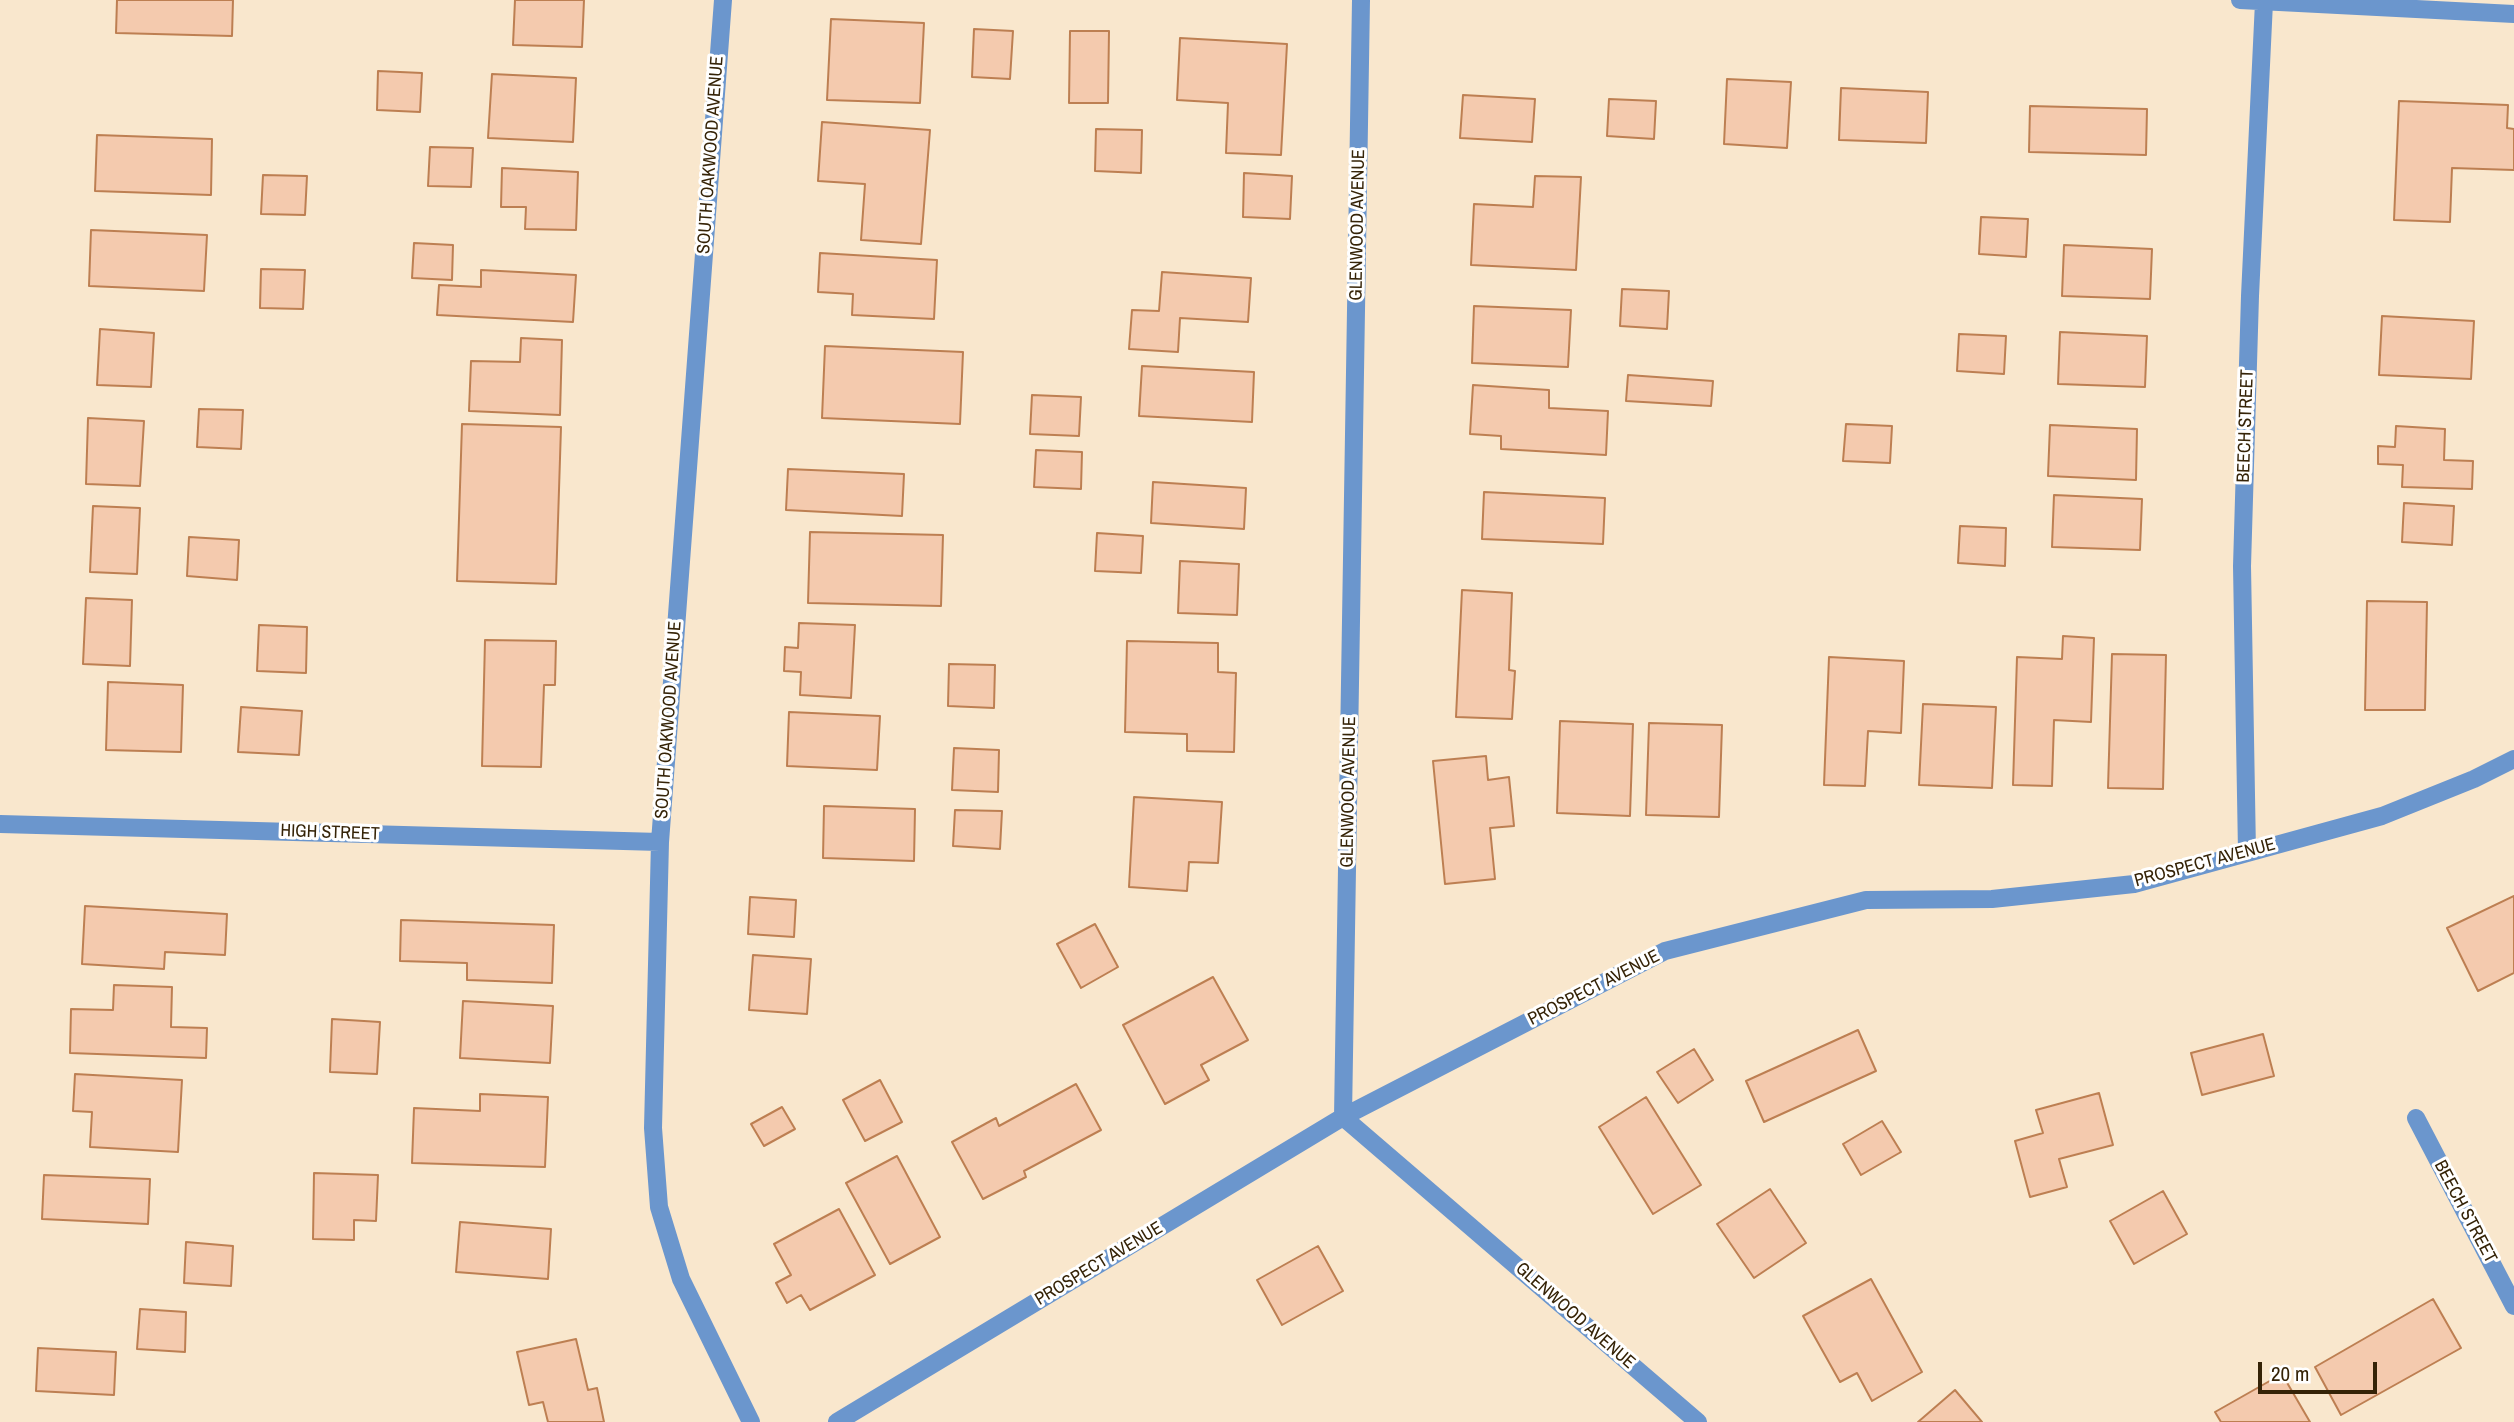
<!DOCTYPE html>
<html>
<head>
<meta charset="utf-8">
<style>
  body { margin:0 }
  #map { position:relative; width:2514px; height:1422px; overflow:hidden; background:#f9e7cd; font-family:"Archivo Narrow",sans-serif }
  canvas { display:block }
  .scale { position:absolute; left:2258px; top:1362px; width:119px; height:32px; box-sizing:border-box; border:4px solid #352307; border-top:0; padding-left:9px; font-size:21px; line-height:24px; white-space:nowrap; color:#352307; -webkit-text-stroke:5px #fff; paint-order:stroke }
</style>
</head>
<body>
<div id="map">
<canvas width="2514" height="1422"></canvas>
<div class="scale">20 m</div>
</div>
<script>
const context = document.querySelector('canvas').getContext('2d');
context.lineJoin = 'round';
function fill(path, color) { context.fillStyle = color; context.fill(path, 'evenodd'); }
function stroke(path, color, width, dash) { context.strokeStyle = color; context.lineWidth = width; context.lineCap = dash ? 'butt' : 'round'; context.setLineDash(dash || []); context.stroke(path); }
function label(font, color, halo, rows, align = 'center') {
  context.font = font + ' "Archivo Narrow",sans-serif'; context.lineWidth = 6; context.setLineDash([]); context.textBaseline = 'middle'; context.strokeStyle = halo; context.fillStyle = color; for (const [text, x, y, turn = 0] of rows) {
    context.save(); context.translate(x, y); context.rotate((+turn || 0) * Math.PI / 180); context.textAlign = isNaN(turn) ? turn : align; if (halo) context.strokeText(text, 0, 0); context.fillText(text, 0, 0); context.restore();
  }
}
const building = new Path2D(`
  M117 0H233L232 36 116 33Z
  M515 0H584L582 47 513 45Z
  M831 19 924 23 920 103 827 100Z
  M974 29 1013 31 1010 79 972 77Z
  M1070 31H1109L1108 103H1069Z
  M1180 38 1287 44 1281 155 1226 153 1228 103 1177 100Z
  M378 71 422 73 420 112 377 110Z
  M492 74 576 78 573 142 488 138Z
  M1727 79 1791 82 1787 148 1724 144Z
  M1841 88 1928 92 1926 143 1839 140Z
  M1463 95 1535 99 1532 142 1460 138Z
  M1609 99 1656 101 1654 139 1607 136Z
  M2399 101 2508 105 2507 128 2514 129V170L2452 168 2450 222 2394 220Z
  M2030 106 2147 109 2146 155 2029 152Z
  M822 122 930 130 921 244 861 240 865 184 818 181Z
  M1096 129 1142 130 1141 173 1095 171Z
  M97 135 212 139 211 195 95 191Z
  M430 147 473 148 471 187 428 186Z
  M502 168 578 172 576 230 525 229 526 207H501Z
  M1244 173 1292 176 1290 219 1243 217Z
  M263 175 307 176 305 215 261 214Z
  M1535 176 1581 177 1576 270 1471 265 1474 204 1533 207Z
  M1981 217 2028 219 2026 257 1979 254Z
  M91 230 207 235 204 291 89 286Z
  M414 243 453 245 452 280 412 278Z
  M2064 245 2152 249 2150 299 2062 296Z
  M820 253 937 260 934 319 852 315 853 294 818 292Z
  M261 269 305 270 303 309 260 308Z
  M481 270 576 275 573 322 437 315 439 285 481 287Z
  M1162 272 1251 278 1248 322 1180 318 1178 352 1129 349 1132 310 1159 311Z
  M1622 289 1669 291 1667 329 1620 326Z
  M1474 306 1571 310 1568 367 1472 363Z
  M2382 316 2474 321 2471 379 2379 375Z
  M100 329 154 333 151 387 97 385Z
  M2060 332 2147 336 2145 387 2058 384Z
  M1959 334 2006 336 2004 374 1957 371Z
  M521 338 562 340 560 415 469 411 471 361 520 362Z
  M825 346 963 352 960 424 822 418Z
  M1142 366 1254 372 1252 422 1139 416Z
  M1628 375 1713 381 1711 406 1626 401Z
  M1473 385 1549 390V408L1608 411 1606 455 1501 449V436L1470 434Z
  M1032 395 1081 397 1079 436 1030 434Z
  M199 409 243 410 241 449 197 447Z
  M88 418 144 421 140 486 86 484Z
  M462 424 561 427 556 584 457 581Z
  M1846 424 1892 426 1890 463 1843 461Z
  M2050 425 2137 429 2136 480 2048 476Z
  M2396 426 2445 429 2444 460 2473 461 2472 489 2402 487 2403 465 2378 464V446L2395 447Z
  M1036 450 1082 452 1081 489 1034 487Z
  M788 469 904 474 902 516 786 510Z
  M1153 482 1246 488 1244 529 1151 523Z
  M1484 492 1605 498 1603 544 1482 539Z
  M2054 495 2142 499 2140 550 2052 547Z
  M2404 503 2454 506 2452 545 2402 542Z
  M93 506 140 508 137 574 90 572Z
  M1960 526 2006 528 2005 566 1958 563Z
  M810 532 943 535 941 606 808 603Z
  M1097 533 1143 536 1141 573 1095 571Z
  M189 537 239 540 237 580 187 576Z
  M1180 561 1239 564 1237 615 1178 613Z
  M1462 590 1512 593 1509 670 1515 671 1512 719 1456 717Z
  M86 598 132 600 130 666 83 664Z
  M2367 601 2427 602 2425 710H2365Z
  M799 623 855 625 851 698 800 695 801 672 784 671 785 647 798 648Z
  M259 625 307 627 306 673 257 671Z
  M2063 636 2094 638 2091 722 2054 720 2052 786 2013 785 2017 657 2062 659Z
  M485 640 556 641 555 685H544L541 767 482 766Z
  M1127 641 1218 643V672L1236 673 1234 752 1187 751V734L1125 732Z
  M2112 654 2166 655 2163 789 2108 788Z
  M1829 657 1904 661 1901 733 1868 731 1865 786 1824 785Z
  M949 664 995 665 994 708 948 706Z
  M108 682 183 685 181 752 106 750Z
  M1923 704 1996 707 1992 788 1919 785Z
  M241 707 302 711 299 755 238 752Z
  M789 712 880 716 877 770 787 766Z
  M1560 721 1633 724 1630 816 1557 813Z
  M1649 723 1722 725 1719 817 1646 815Z
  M954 748 999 750 998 792 952 790Z
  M1486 756 1488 780 1509 777 1514 826 1490 828 1495 879 1445 884 1433 761Z
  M1134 797 1222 802 1218 863 1189 862 1187 891 1129 887Z
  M824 806 915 809 914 861 823 858Z
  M955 810 1002 811 1000 849 953 846Z
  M2514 896V973L2478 991 2447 928Z
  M750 897 796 900 794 937 748 934Z
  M85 906 227 914 225 955 165 952 164 969 82 964Z
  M401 920 554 925 552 983 467 980V963L400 961Z
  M1095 924 1118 967 1081 988 1057 944Z
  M753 955 811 959 807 1014 749 1010Z
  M1213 977 1248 1040 1201 1065 1209 1080 1165 1104 1123 1025Z
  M114 985 172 987 171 1027 207 1028 206 1058 70 1053 71 1009 113 1010Z
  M463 1001 553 1006 550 1063 460 1058Z
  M332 1019 380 1022 377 1074 330 1072Z
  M1858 1030 1876 1071 1764 1122 1746 1081Z
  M2263 1034 2274 1076 2202 1095 2191 1053Z
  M1694 1049 1713 1080 1678 1103 1657 1072Z
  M75 1074 182 1080 178 1152 90 1147 92 1112 73 1111Z
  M880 1080 902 1122 865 1141 843 1100Z
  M1076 1084 1101 1130 1024 1171 1026 1177 983 1199 952 1142 996 1118 999 1126Z
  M2099 1093 2113 1145 2059 1159 2067 1187 2030 1197 2015 1141 2043 1133 2036 1110Z
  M480 1094 548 1097 545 1167 412 1163 414 1108 480 1111Z
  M1646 1097 1701 1185 1653 1214 1599 1127Z
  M782 1107 795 1129 764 1146 751 1124Z
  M1882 1121 1901 1152 1861 1175 1843 1144Z
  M897 1156 940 1237 890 1264 846 1183Z
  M314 1173 378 1175 376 1221 354 1220V1240L313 1239Z
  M44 1175 150 1179 148 1224 42 1219Z
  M1770 1189 1806 1243 1754 1278 1717 1224Z
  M2163 1191 2187 1234 2134 1264 2110 1221Z
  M839 1209 875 1275 810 1310 801 1295 787 1303 776 1283 791 1275 774 1244Z
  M460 1222 551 1229 548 1279 456 1272Z
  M186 1242 233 1246 231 1286 184 1283Z
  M1318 1246 1343 1291 1282 1325 1257 1280Z
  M1871 1279 1922 1372 1872 1401 1857 1373 1840 1382 1803 1316Z
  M2433 1299 2461 1348 2341 1415 2315 1367Z
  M140 1309 186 1312 185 1352 137 1349Z
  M576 1339 588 1390 597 1388 604 1422H548L543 1402 529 1405 517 1352Z
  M38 1348 116 1352 114 1395 36 1391Z
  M2282 1374 2310 1422H2221L2215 1412Z
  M1955 1390 1982 1422H1918Z`);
const minor = new Path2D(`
  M723 0 660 842 653 1128 659 1207 681 1279 751 1422
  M1361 0 1343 1117 1698 1422
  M2240 0 2514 14
  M0 824 660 842
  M2247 852 2242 566 2250 296 2264 2
  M2416 1118 2514 1306
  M837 1422 1343 1117 1665 951 1866 900 1992 899 2134 884 2382 816 2474 779 2514 759`);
const streetNames = [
  ["SOUTH OAKWOOD AVENUE",711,155,-86],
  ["GLENWOOD AVENUE",1358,225,-89],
  ["BEECH STREET",2246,426,-88],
  ["SOUTH OAKWOOD AVENUE",669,720,-86],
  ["GLENWOOD AVENUE",1349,792,-89],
  ["HIGH STREET",330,833,2],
  ["PROSPECT AVENUE",2205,863,-15],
  ["PROSPECT AVENUE",1594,988,-27],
  ["BEECH STREET",2465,1212,62],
  ["PROSPECT AVENUE",1099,1264,-31],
  ["GLENWOOD AVENUE",1575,1316,41]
];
fill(building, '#f4caae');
stroke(building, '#bd7f52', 2);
stroke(minor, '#6b96cd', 18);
label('18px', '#352307', '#fff', streetNames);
</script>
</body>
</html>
